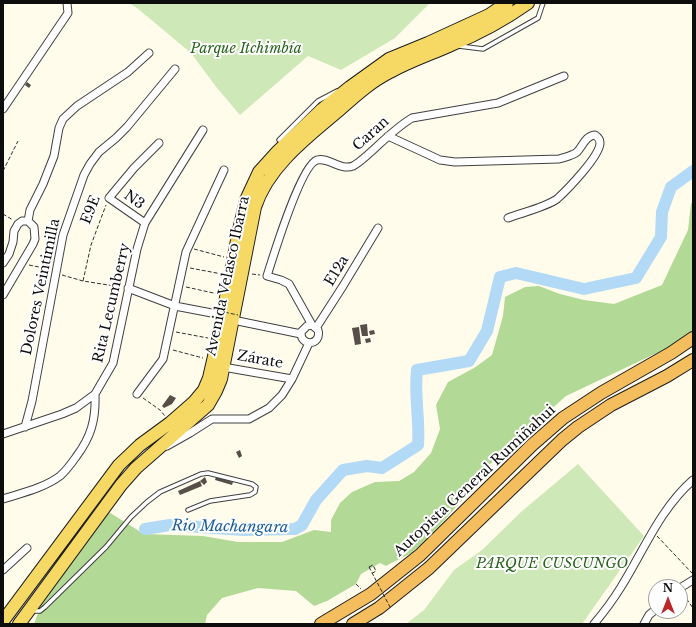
<!DOCTYPE html>
<html>
<head>
<meta charset="utf-8">
<style>
  body { margin:0 }
  #map { position:relative; width:696px; height:627px; overflow:hidden; background:#fffcec; font-family:"Libre Baskerville",serif }
  canvas { display:block }
  .frame { position:absolute; inset:0; border:4px solid #0d0d0d; pointer-events:none }
  .north { position:absolute; left:648px; top:579px; width:40px; height:40px; box-sizing:border-box; background:#fff; border:1px solid #9e9e9e; border-radius:50%; rotate:0deg; font-size:11px; font-weight:700; line-height:16px; text-align:center; color:#0d0d0d }
  .north::after { content:''; display:block; margin:auto; width:14px; height:18px; background:#ba2728; clip-path:polygon(50% 0,100% 100%,50% 72%,0 100%) }
</style>
</head>
<body>
<div id="map">
<canvas width="696" height="627"></canvas>
<div class="frame"></div>
<div class="north">N</div>
</div>
<script>
const context = document.querySelector('canvas').getContext('2d');
context.lineJoin = 'round';
function fill(path, color) { context.fillStyle = color; context.fill(path, 'evenodd'); }
function stroke(path, color, width, dash) { context.strokeStyle = color; context.lineWidth = width; context.lineCap = dash ? 'butt' : 'round'; context.setLineDash(dash || []); context.stroke(path); }
function label(font, color, halo, rows, align = 'center') {
  context.font = font + ' "Libre Baskerville",serif'; context.lineWidth = 4; context.setLineDash([]); context.textBaseline = 'middle'; context.strokeStyle = halo; context.fillStyle = color; for (const [text, x, y, turn = 0] of rows) {
    context.save(); context.translate(x, y); context.rotate((+turn || 0) * Math.PI / 180); context.textAlign = isNaN(turn) ? turn : align; if (halo) context.strokeText(text, 0, 0); context.fillText(text, 0, 0); context.restore();
  }
}
const green = new Path2D(`
  M129 3H430L395 38 341 70 308 56 240 115 217 88 191 53 137 8Z
  M578 464 644 536 582 624H406L424 610 454 570 482 550 521 512Z`);
const forest = new Path2D(`
  M693 201V332L680 342 566 396 537 422 515 437 483 472 479 481C457 505 436 532 411 553 405 557 394 561 386 566L380 563 361 574 356 584 327 601 314 606 296 591 258 588 222 598 207 615 205 624H34L42 602 107 511 144 534 203 536 238 542H282L314 530 331 532V520L340 503 352 492 375 482 399 481 414 472 431 453 440 429 436 405 448 382 474 368 492 355 503 316 505 297 525 287 539 286 560 294 584 300 614 304 662 285 688 230 691 204Z`);
const river = new Path2D(`
  M145 529 170 525 244 530 295 529 302 525 316 500 343 470 367 466 382 468 418 445C420 420 414 395 417 370L469 361 487 331 500 277 516 273 584 289 636 278 661 237 662 212 671 187 693 171`);
const building = new Path2D(`
  M27 82 31 85 29 88 25 85Z
  M367 324 368 336H362L360 325Z
  M359 327 361 344 355 345 352 328Z
  M374 330 375 334 370 335 369 331Z
  M370 338 371 342 366 343 365 339Z
  M170 395 176 398 172 404 164 408 162 406Z
  M240 450 242 456 239 458 236 452Z
  M205 477 207 482 204 485 200 481Z
  M216 477 233 482 232 485 215 480Z
  M200 481 202 486 180 495 178 491Z`);
const path = new Path2D(`
  M3 171 18 141
  M3 214 13 220
  M194 249 224 257
  M29 265 49 269
  M190 268 222 274
  M252 274 260 275
  M62 275 83 281 121 287
  M83 281 91 245 106 205
  M186 287 218 294
  M176 332 208 338
  M173 350 203 358
  M143 398 160 410 165 416
  M657 536 692 573
  M369 567 373 565 376 571 371 574
  M356 584 361 589
  M683 594 693 608`);
const service = new Path2D(`
  M459 46 483 49 538 18 543 3
  M279 140 318 101 337 91
  M32 611H40L45 607 106 547 131 517 147 502 160 492 201 474 208 473 252 484 256 487 255 492 250 495 210 501 188 510`);
const minor = new Path2D(`
  M3 109 68 13 67 3
  M388 136 440 160 455 162 559 159C565 157 572 156 577 152 583 146 585 136 595 135 598 137 600 139 600 143 600 156 567 190 557 199 546 207 521 213 508 218
  M28 221 30 210 43 184 54 156 59 128 63 119 77 106 128 72 149 53
  M145 223 109 198 134 168 159 143
  M3 263 9 254 13 242 14 231 18 224 22 221H28
  M128 288 175 306 222 315
  M3 295 33 244 35 239 34 227 28 221
  M233 320 301 334
  M312 325 307 326 301 332C300 347 322 346 318 330L312 325 289 284 281 280 267 276C273 257 301 165 317 160 329 157 340 171 353 166 360 162 366 156 372 151 385 139 397 127 412 118L498 103 564 76
  M316 328 343 286 378 228
  M223 367 292 379
  M137 394 163 359 186 252 224 170
  M25 427 32 401 63 235 84 175 90 164 99 152 116 138 127 127 175 69
  M3 434 62 414 76 408 95 394 113 363 137 249 145 223 203 130
  M167 446 190 433 212 419H249L269 408 282 395 292 379 309 343
  M3 499C22 493 44 488 60 476 66 471 71 464 76 457 91 437 96 420 95 394
  M3 570 27 548
  M680 588 693 580
  M594 624C604 612 613 600 621 587 644 550 660 509 693 480
  M644 624 649 615 656 609`);
const primary = new Path2D(`
  M3 621 119 465 140 445 170 423 194 402 204 390 209 378 218 339 239 230 246 200 259 172 278 151 320 111 350 87 389 59 428 43 489 15 507 3
  M19 624 121 485 136 468 208 405 216 391 221 379 255 207C268 167 306 138 337 112 354 97 370 82 390 72 410 61 431 54 451 45 478 34 504 20 528 3`);
const trunk = new Path2D(`
  M321 624 371 594 420 555 532 445 563 418 601 393 671 353 693 338
  M353 624 379 608 429 568 562 440 578 427 611 405 667 376 693 360`);
const pathBridge = new Path2D(`
  M219 311 238 315
  M369 567 390 607`);
const parkNames = [
  ["Parque Itchimbía",246,49],
  ["PARQUE CUSCUNGO",552,564]
];
const streetNames = [
  ["Caran",371,134,-42],
  ["N3",134,200,35],
  ["E9E",91,210,-68],
  ["E12a",337,271,-59],
  ["Avenida Velasco Ibarra",228,276,-78],
  ["Dolores Veintimilla",41,287,-78],
  ["Rita Lecumberry",112,303,-77],
  ["Zárate",260,360,10],
  ["Autopista General Rumiñahui",475,481,-43]
];
const waterNames = [
  ["Rio Machangara",230,527,1]
];
fill(green, '#cfe8b7');
fill(forest, '#b2d996');
stroke(river, '#b2d9f5', 12);
fill(building, '#554e49');
stroke(service, '#404040', 5.5);
stroke(minor, '#404040', 9);
stroke(primary, '#1e1e1e', 14);
stroke(trunk, '#1e1e1e', 14);
stroke(path, '#2f2f2f', 1, [4, 2]);
stroke(service, '#fff', 3.5);
stroke(minor, '#fff', 7);
stroke(primary, '#f6d865', 12);
stroke(trunk, '#f4be5e', 12);
stroke(pathBridge, '#2f2f2f', 1, [4, 2]);
label('italic 14px', '#2a631e', '#fff', parkNames);
label('14px', '#0d0d0d', '#fff', streetNames);
label('italic 15px', '#185d9c', '#fff', waterNames);
</script>
</body>
</html>
